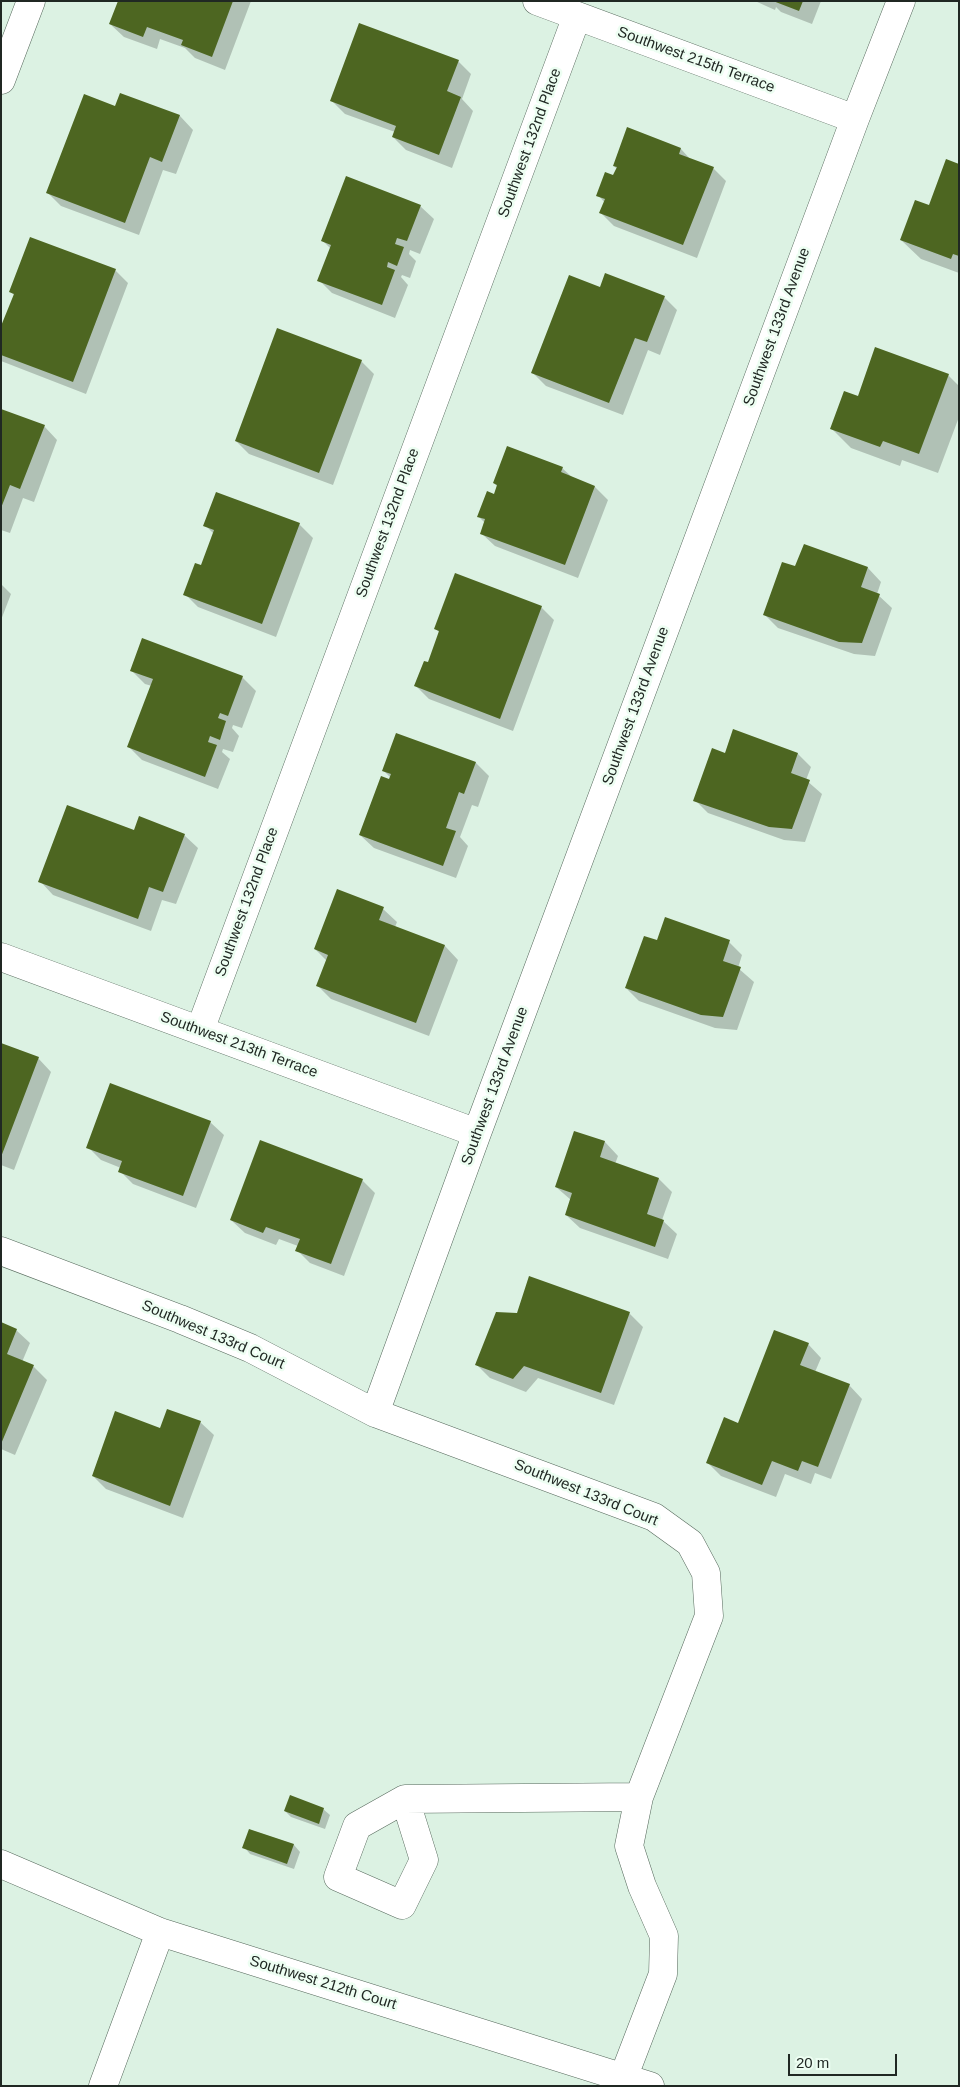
<!DOCTYPE html>
<html>
<head>
<meta charset="utf-8">
<style>
  body { margin:0 }
  #map { position:relative; width:960px; height:2087px; overflow:hidden; background:#dcf2e3; font-family:Helvetica,sans-serif }
  canvas { display:block }
  .frame { position:absolute; inset:0; border:2px solid #202823; pointer-events:none }
  .scale { position:absolute; left:788px; top:2054px; width:109px; height:22px; box-sizing:border-box; border:2px solid #202823; border-top:0; padding-left:6px; font-size:15px; line-height:18px; white-space:nowrap; color:#202823; -webkit-text-stroke:4px #edfef2; paint-order:stroke }
</style>
</head>
<body>
<div id="map">
<canvas width="960" height="2087"></canvas>
<div class="frame"></div>
<div class="scale">20 m</div>
</div>
<script>
const context = document.querySelector('canvas').getContext('2d');
context.lineJoin = 'round';
function fill(path, color) { context.fillStyle = color; context.fill(path, 'evenodd'); }
function stroke(path, color, width, dash) { context.strokeStyle = color; context.lineWidth = width; context.lineCap = dash ? 'butt' : 'round'; context.setLineDash(dash || []); context.stroke(path); }
function label(font, color, halo, rows, align = 'center') {
  context.font = font + ' Helvetica,sans-serif'; context.lineWidth = 5; context.setLineDash([]); context.textBaseline = 'middle'; context.strokeStyle = halo; context.fillStyle = color; for (const [text, x, y, turn = 0] of rows) {
    context.save(); context.translate(x, y); context.rotate((+turn || 0) * Math.PI / 180); context.textAlign = isNaN(turn) ? turn : align; if (halo) context.strokeText(text, 0, 0); context.fillText(text, 0, 0); context.restore();
  }
}
const shadow = new Path2D(`
  M119 1H251L225 70 195 58 185 48 160 39 157 49 124 37 110 24Z
  M755 1H821L812 24 781 12 776 7 775 10Z
  M458 61 471 74 462 99 473 111 452 168 406 150 393 137 395 132 345 114 332 101Z
  M121 94 180 116 193 130 176 174 163 170 139 235 61 206 48 193 116 108Z
  M628 129 681 149 691 160 713 168 726 181 697 258 614 226 601 213 605 203 598 195 614 177 617 169 614 166Z
  M959 165V273L921 259 901 240 929 207Z
  M420 206 434 219 420 254 410 250 409 254 416 261 410 278 402 275 401 277 408 285 395 318 332 293 319 280 331 249 323 241Z
  M115 270 128 283 86 394 1 361V328L14 295 11 292Z
  M601 288 664 297 677 310 660 355 648 350 623 415 546 386 533 373Z
  M361 361 374 374 333 485 249 454 236 441Z
  M948 375 959 386V417L938 473 902 460 900 466 851 448 831 428 859 398Z
  M1 410 44 426 57 440 34 502 23 498 10 533 1 530Z
  M562 468 573 478 595 487 608 500 578 578 495 546 481 533 485 523 478 516 495 495 498 487 494 483Z
  M299 524 313 538 276 637 198 607 185 594 202 567 214 534 205 525Z
  M804 545 868 568 881 582 877 594 892 608 875 656 854 654 778 628 765 615 796 568Z
  M1 584 11 594 1 620Z
  M541 607 554 620 513 731 429 699 416 686 428 664 440 633 436 629Z
  M131 670 242 677 256 691 242 728 233 725 232 728 239 736 233 752 223 749 222 752 230 759 218 789 142 760 129 747 152 686 145 684Z
  M734 731 798 754 811 767 806 780 822 794 805 842 784 840 708 813 695 800 726 754Z
  M397 735 476 763 489 776 478 807 472 805 460 837 468 846 456 878 374 848 360 835 391 778 384 771Z
  M135 831 184 835 198 848 176 904 162 900 151 931 53 895 40 881Z
  M383 909 397 922 395 927 445 946 458 960 429 1036 331 999 318 986 327 961 315 949Z
  M657 942H729L742 955 738 968 754 982 737 1030 715 1028 639 1001 626 988Z
  M1 1044 38 1058 51 1072 14 1170 1 1165Z
  M210 1122 224 1135 196 1208 133 1184 120 1171 121 1168 101 1160 88 1147Z
  M575 1132 605 1142 618 1156 615 1164 659 1179 672 1192 662 1220 677 1234 668 1259 580 1228 566 1215 571 1200 556 1187Z
  M362 1180 375 1193 344 1276 310 1263 297 1250 298 1246 279 1239 276 1245 245 1233 231 1220Z
  M629 1313 643 1327 614 1405 538 1378 526 1392 490 1378 477 1365 517 1314Z
  M1 1324 16 1330 30 1343 22 1362 34 1367 47 1380 15 1455 1 1449Z
  M808 1344 821 1358 815 1372 849 1385 862 1399 831 1479 815 1473 811 1484 785 1474 776 1497 721 1476 708 1463Z
  M200 1422 214 1435 183 1518 106 1489 93 1476Z
  M323 1809 330 1815 325 1829 291 1817 285 1811Z
  M250 1830 294 1845 300 1852 294 1869 250 1854 244 1847Z`);
const building = new Path2D(`
  M118 1H233L212 57 181 45 183 40 147 27 143 37 109 24Z
  M773 1H803L799 11Z
  M359 23 459 60 447 91 461 97 439 155 392 137 396 126 330 101Z
  M120 93 180 115 162 162 150 157 125 223 46 193 84 94 115 106Z
  M627 127 681 148 679 154 714 167 683 245 599 213 605 199 596 196 605 172 613 175 617 167 613 166Z
  M946 159 959 164V256L953 254 951 259 900 240 915 200 929 205Z
  M346 176 421 205 407 241 397 238 395 244 404 247 397 266 388 262 387 267 395 270 382 305 317 281 331 245 321 241Z
  M30 237 116 269 73 382 1 355V326L14 294 9 292Z
  M605 273 665 296 647 342 635 338 609 403 531 373 569 275 600 287Z
  M277 328 362 360 319 473 235 441Z
  M875 347 949 374 919 454 883 441 880 447 830 429 844 391 858 396Z
  M1 409 45 425 20 489 10 485 1 508Z
  M507 446 563 467 561 472 595 486 565 565 480 534 485 519 477 517 487 491 494 494 497 485 493 483Z
  M216 492 300 523 262 624 183 595 195 563 201 565 214 530 203 526Z
  M804 544 868 567 861 587 880 594 862 643 839 642 763 615 782 562 795 566Z
  M455 573 542 606 500 719 414 686 424 661 428 662 439 631 434 629Z
  M142 638 243 676 228 716 220 713 218 718 226 721 220 740 210 736 208 742 217 745 205 777 127 747 153 679 130 671Z
  M733 729 798 753 791 773 810 780 792 829 769 827 693 801 712 748 725 753Z
  M396 733 476 762 464 794 459 792 446 828 456 831 443 866 359 835 381 776 389 779 391 774 382 771Z
  M67 805 134 830 139 816 185 834 163 892 149 887 138 919 38 882Z
  M337 889 384 907 379 920 445 945 416 1023 316 986 328 955 314 949Z
  M665 917 730 940 723 961 741 967 723 1017 701 1015 625 988 644 936 657 940Z
  M1 1043 39 1057 1 1157Z
  M110 1083 211 1121 183 1196 118 1172 122 1161 86 1148Z
  M574 1131 605 1141 600 1157 659 1178 647 1214 664 1220 655 1247 565 1215 572 1193 555 1187Z
  M260 1140 363 1179 331 1264 295 1251 300 1239 266 1227 263 1233 230 1220Z
  M529 1276 630 1312 601 1393 524 1366 513 1379 475 1365 496 1312 517 1313Z
  M1 1322 17 1329 7 1354 34 1365 1 1444Z
  M774 1330 809 1343 800 1365 850 1384 818 1467 802 1461 798 1471 772 1461 762 1485 706 1463 724 1417 738 1423Z
  M167 1409 201 1421 170 1506 92 1476 115 1411 160 1428Z
  M290 1795 324 1808 319 1824 284 1811Z
  M249 1829 294 1844 287 1864 242 1848Z`);
const minor = new Path2D(`
  M537 1 855 119
  M1 80 31 1
  M1 957 477 1133
  M200 1030 577 16
  M1 1251 180 1319 250 1348 375 1413 654 1517 690 1543 706 1573 709 1616 639 1797 629 1846 642 1886 664 1936 663 1974 620 2086
  M375 1413 477 1133 855 119 901 1
  M405 1799 424 1860 402 1905 338 1877 357 1826 405 1799 639 1797
  M1 1864 160 1932 650 2086
  M103 2086 160 1932`);
const streetNames = [
  ["Southwest 215th Terrace",696,60,20],
  ["Southwest 132nd Place",530,143,-70],
  ["Southwest 133rd Avenue",777,327,-70],
  ["Southwest 132nd Place",388,523,-70],
  ["Southwest 133rd Avenue",636,706,-70],
  ["Southwest 132nd Place",247,902,-70],
  ["Southwest 213th Terrace",239,1045,20],
  ["Southwest 133rd Avenue",495,1086,-70],
  ["Southwest 133rd Court",213,1335,23],
  ["Southwest 133rd Court",586,1493,22],
  ["Southwest 212th Court",323,1983,17]
];
fill(shadow, '#0003');
fill(building, '#4d6621');
stroke(minor, '#56695c', 29);
stroke(minor, '#fff', 28);
label('15px', '#202823', '#edfef2', streetNames);
</script>
</body>
</html>
